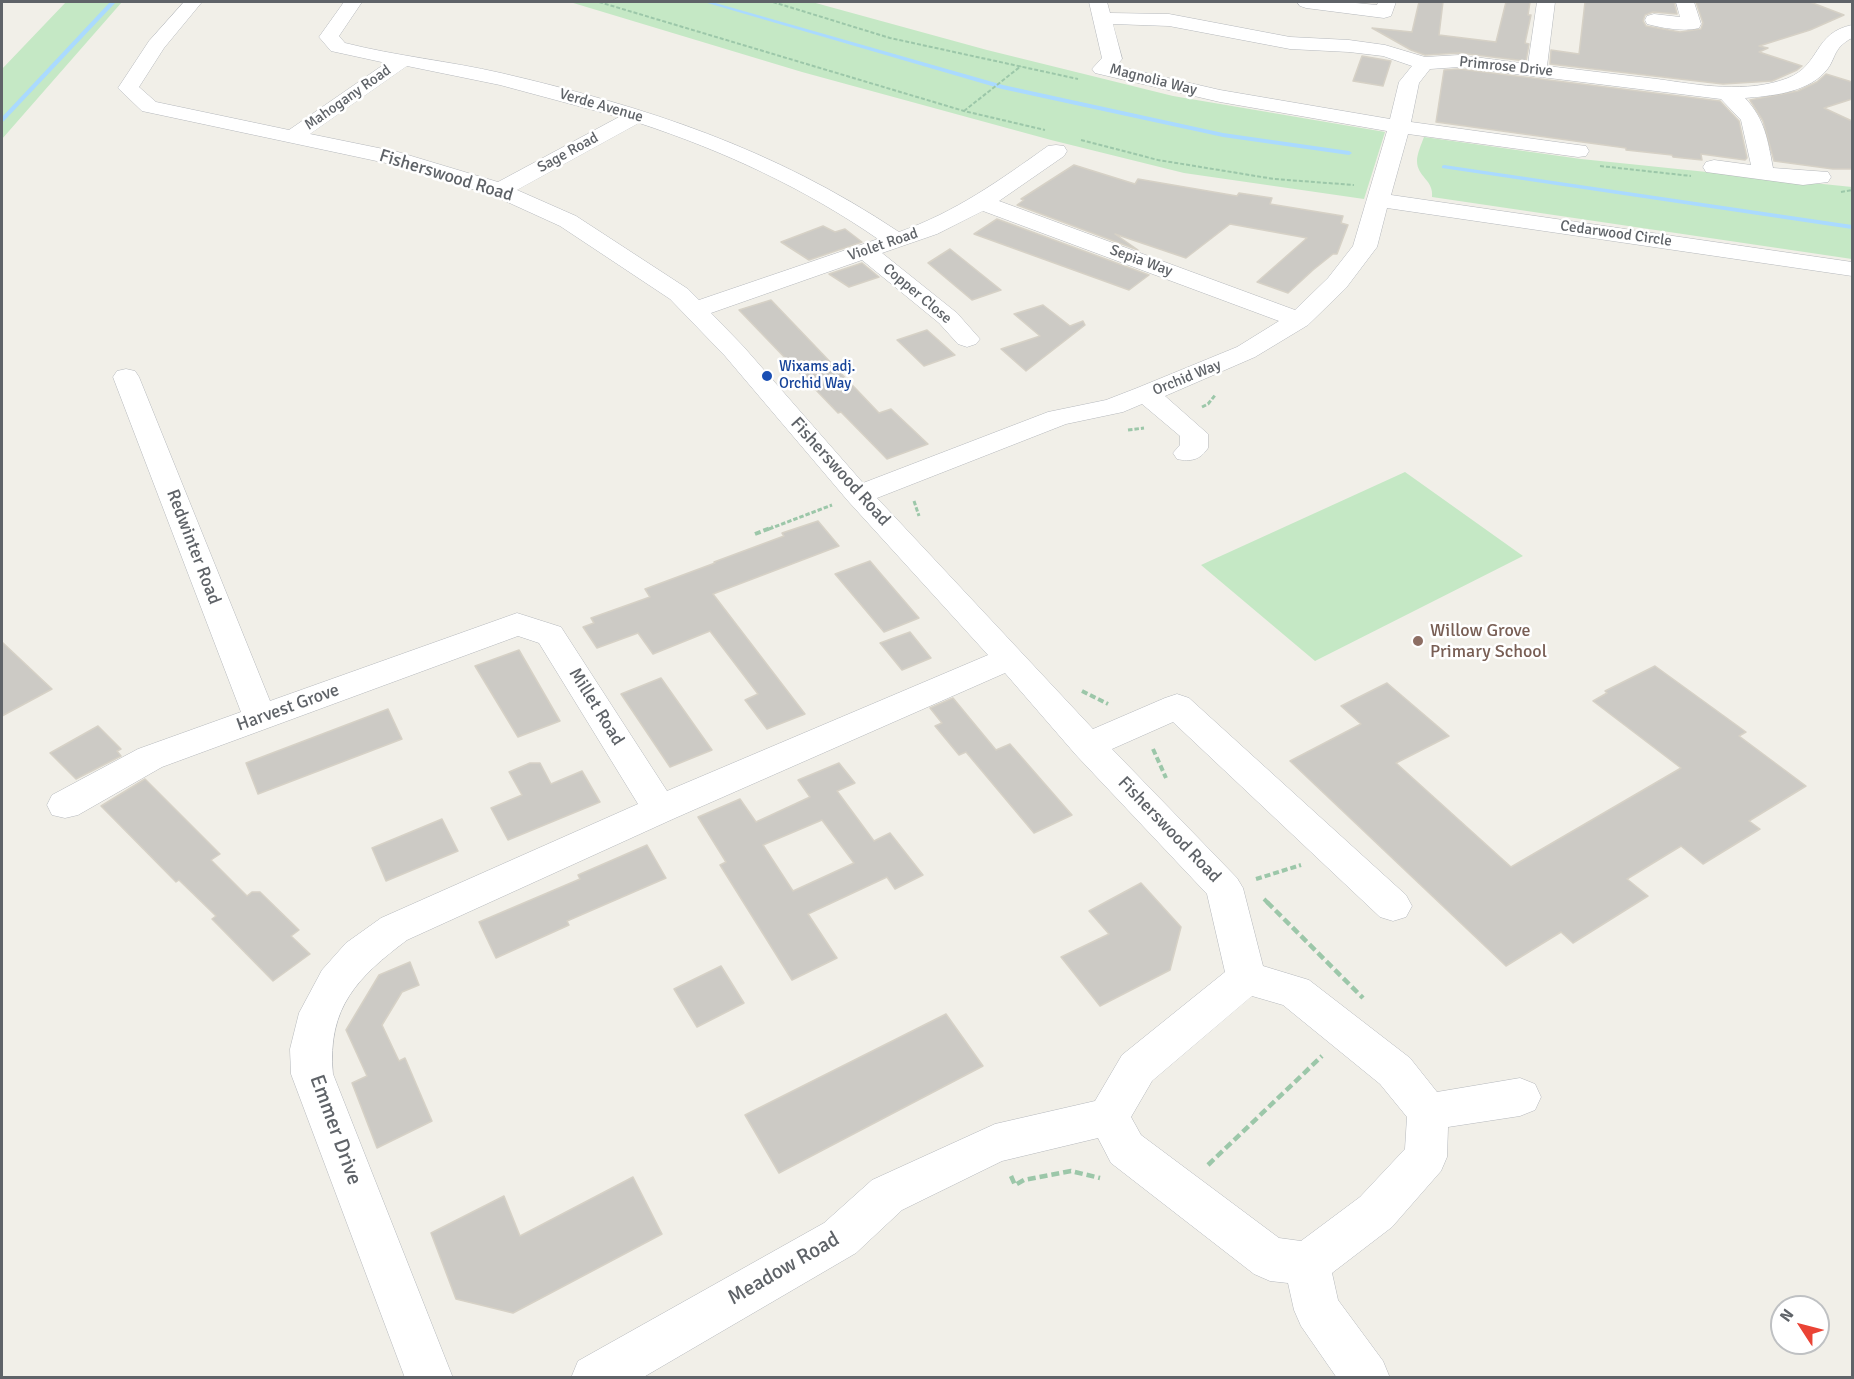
<!DOCTYPE html>
<html>
<head>
<meta charset="utf-8">
<style>
  body { margin:0 }
  #map { position:relative; width:1854px; height:1379px; overflow:hidden; background:#f1efe8; font-family:Signika,sans-serif }
  canvas { display:block }
  .frame { position:absolute; inset:0; border:3px solid #5f6368; pointer-events:none }
  .north { position:absolute; left:1770px; top:1295px; width:60px; height:60px; box-sizing:border-box; background:#fff; border:2px solid #bfc1c3; border-radius:50%; rotate:306deg; font-size:16px; font-weight:700; line-height:24px; text-align:center; color:#5f6368 }
  .north::after { content:''; display:block; margin:auto; width:21px; height:27px; background:#ea4335; clip-path:polygon(50% 0,100% 100%,50% 72%,0 100%) }
</style>
</head>
<body>
<div id="map">
<canvas width="1854" height="1379"></canvas>
<div class="frame"></div>
<div class="north">N</div>
</div>
<script>
const context = document.querySelector('canvas').getContext('2d');
context.lineJoin = 'round';
function fill(path, color) { context.fillStyle = color; context.fill(path, 'evenodd'); }
function stroke(path, color, width, dash) { context.strokeStyle = color; context.lineWidth = width; context.lineCap = dash ? 'butt' : 'round'; context.setLineDash(dash || []); context.stroke(path); }
function label(font, color, halo, rows, align = 'center') {
  context.font = font + ' Signika,sans-serif'; context.lineWidth = 5; context.setLineDash([]); context.textBaseline = 'middle'; context.strokeStyle = halo; context.fillStyle = color; for (const [text, x, y, turn = 0] of rows) {
    context.save(); context.translate(x, y); context.rotate((+turn || 0) * Math.PI / 180); context.textAlign = isNaN(turn) ? turn : align; if (halo) context.strokeText(text, 0, 0); context.fillText(text, 0, 0); context.restore();
  }
}
const green = new Path2D(`
  M66 2H122L2 139V69Z
  M570 2H812L987 50 1173 96 1385 132 1364 199 1184 173 1051 140 802 72Z
  M1424 137 1581 159 1852 187V259L1432 197C1434 180 1417 177 1417 161 1417 154 1421 145 1424 137Z
  M1405 472 1523 556 1315 661 1201 565Z`);
const stream = new Path2D(`
  M110 2H116L4 121 2 122V117Z
  M704 2H712L1003 85 1223 133 1349 151 1352 153 1349 155 1223 137 1002 89Z
  M1444 165 1852 225V229L1442 168V166Z`);
const building = new Path2D(`
  M1419 2H1443L1439 35 1496 42 1506 2H1530L1528 15H1531L1525 43 1529 44 1526 61 1459 53 1425 55 1411 50 1372 28 1412 32Z
  M1585 2H1674L1677 14 1653 12 1645 15 1643 21 1646 26 1680 32 1701 29 1703 23 1696 2H1810L1844 15 1810 30 1759 46 1768 48 1759 52 1802 66 1797 70 1772 81 1723 84 1550 64 1551 50 1579 54Z
  M1362 56 1391 61 1383 86 1353 81Z
  M1459 69 1720 101 1739 121 1747 158 1745 160 1701 154 1702 160 1673 157 1672 155 1626 150V148L1436 122 1444 70Z
  M1826 74 1852 82V99L1824 108 1852 121V169H1833L1774 161 1763 121 1750 100 1798 91 1817 82Z
  M1074 165 1135 184 1138 179 1237 196 1239 193 1272 198 1270 204 1343 216 1341 223 1348 225 1337 254H1333L1313 270 1288 293 1257 282 1307 238 1230 224 1186 258 1115 234 1138 250 1017 205 1024 200 1021 199Z
  M997 219 1149 275 1129 290 974 234Z
  M823 226 835 232 845 229 862 242 809 260 781 242Z
  M950 249 1001 290 972 300 928 263Z
  M862 263 879 277 849 287 829 274Z
  M771 300 879 413 891 409 928 444 887 459 841 412 838 413 739 310Z
  M1043 305 1070 326 1083 321 1085 325 1026 371 1001 349 1040 336 1014 314Z
  M927 330 936 338 955 355 924 366 897 340Z
  M818 521 839 546 713 594 805 714 767 729 745 700 758 694 710 631 653 654 638 633 597 648 583 627 594 623 591 618 650 597 645 589 715 563 714 562 784 536 782 533Z
  M870 561 881 574 919 618 884 632 835 574Z
  M910 632 931 658 902 670 880 643Z
  M2 642 52 689 2 716Z
  M519 650 560 721 518 737 475 666Z
  M1655 666 1746 732 1739 736 1806 786 1749 821 1760 829 1703 864 1681 846 1627 879 1648 896 1573 943 1561 932 1506 966 1290 761 1361 724 1341 706 1387 683 1449 736 1396 763 1511 867 1681 768 1593 701 1607 693 1605 691Z
  M661 678 712 750 670 767 621 694Z
  M953 698 996 750 1010 744 1072 815 1034 833 966 752 959 755 935 726 942 723 930 708Z
  M388 709 402 739 258 794 246 763Z
  M98 726 121 749 117 751 121 756 76 779 50 753Z
  M530 763H540L551 784 582 771 600 802 508 840 491 808 522 795 509 772Z
  M839 763 855 783 837 791 874 841 890 833 923 875 895 889 887 877 808 914 837 958 792 980 720 865 726 862 698 817 740 799 756 822 810 797 798 780ZM822 820 854 863 793 891 763 845Z
  M145 779 220 854 211 860 247 896 252 892H260L299 930 291 936 310 954 273 981 212 919 216 916 179 880 176 882 101 806Z
  M442 819 458 851 386 881 372 848Z
  M647 845 666 878 567 921 569 925 496 958 479 922 580 879 578 875Z
  M1141 883 1181 927 1170 970 1100 1006 1061 957 1109 934 1089 911Z
  M410 962 419 985 402 992 382 1025 399 1061 405 1058 432 1121 377 1148 352 1083 367 1076 346 1030 379 975Z
  M721 966 744 1003 697 1027 674 989Z
  M946 1014 983 1066 779 1173 745 1115Z
  M633 1177 662 1234 513 1313 456 1299 431 1233 504 1196 520 1236Z`);
const pathFar3 = new Path2D(`
  M599 2 964 111 1045 130
  M773 2 890 38 1078 79
  M964 111 1021 66
  M1081 140 1158 160 1274 179 1354 185
  M1600 166 1691 176
  M1841 192 1852 190`);
const pathFar2 = new Path2D(`
  M1202 407 1208 404 1216 394
  M1128 430 1144 428
  M914 501 919 516
  M769 529 832 505`);
const pathFar1 = new Path2D(`
  M755 534 773 527
  M1082 691 1108 704
  M1153 749 1166 778
  M1256 879 1301 865
  M1264 899 1269 904`);
const path = new Path2D(`
  M1267 902 1363 998
  M1208 1165 1322 1056
  M1011 1176 1015 1185 1024 1180 1071 1171 1100 1178`);
const minor = new Path2D(`
  M184 2H202L164 48 139 87 156 102 289 130 386 63 331 51 319 37 344 2H362L339 36 345 43C396 56 449 61 501 73 647 107 773 148 899 232 956 212 1000 180 1048 146L1056 145 1064 146 1067 151 1064 156 999 201 1295 310 1328 278 1353 246 1387 131 1220 102 1095 73 1092 69 1102 58 1089 2H1107L1110 13 1169 14 1290 37 1349 40 1385 45 1425 57 1459 55 1528 64 1537 2H1555L1547 66C1584 70 1620 75 1657 79 1700 85 1746 94 1788 78 1821 65 1813 33 1852 25V38C1831 49 1837 60 1824 73 1805 93 1770 96 1745 98 1765 119 1768 141 1773 168L1828 172 1831 177 1828 182 1803 185 1706 172 1703 167 1706 162 1714 160 1751 165 1741 120 1721 99 1459 67 1430 69 1419 83 1411 122 1578 145 1586 146 1589 151 1586 156 1578 157 1408 134 1391 195 1852 262V276L1387 208 1377 247 1346 288 1308 325 1255 357 1165 396 1208 434V448C1200 460 1191 462 1177 459L1173 453 1180 445V436L1142 404 1123 412 1066 424 877 498 1093 729 1165 698 1177 694 1189 698 1406 895 1412 906 1406 917 1393 921 1380 917 1173 722 1112 749 1237 878 1243 888 1263 966 1309 980 1410 1058 1437 1092 1520 1078 1535 1084 1541 1097 1535 1110 1520 1116 1448 1127 1447 1157 1441 1171 1392 1227 1332 1273 1338 1300 1383 1361 1390 1378H1337L1301 1326 1294 1310 1288 1283 1270 1281 1254 1274 1111 1163 1098 1138 1002 1161 902 1210 856 1253 642 1378H571L578 1361 824 1223 872 1180 995 1124 1095 1101 1122 1055 1225 972 1207 894 1076 755 1005 673 673 819 407 940C358 977 327 1007 333 1074L453 1378H405L291 1074 290 1049 299 1013 322 970 346 943 381 918 638 804 539 643 518 636 162 767 78 815 65 818 52 815 47 805 52 795 138 749 241 712 113 377 117 371 126 369 135 371 139 377 270 701 517 613 561 627 667 791 988 655 848 501 725 356 670 299 560 226 492 195 386 163 142 111 118 88 149 41ZM1113 24 1169 26 1290 49 1349 52 1383 56 1412 66 1399 82 1390 119 1220 90 1116 66 1122 59ZM407 66 500 85 619 117 498 182 398 152 310 134ZM639 123C724 151 804 188 878 239L699 300 688 289 576 216 517 190ZM983 211 1279 321 1237 347 1137 388 1106 400 1048 412 863 483 743 346 711 313 862 260 939 323 958 344 967 347 976 344 980 339 957 313 882 253 937 234ZM1252 996 1283 1005 1380 1084 1407 1117 1405 1149 1360 1197 1301 1241 1279 1238 1141 1135 1131 1117 1152 1081Z
  M1297 2H1345L1377 5 1378 2H1396L1391 16 1384 18 1306 8 1300 6Z
  M1676 2H1694L1701 24 1699 28C1684 32 1662 28 1647 24L1645 20 1647 16 1654 14 1680 17Z`);
const markers = [
  [767,376,6,"#1a4fb4"],
  [1418,641,6,"#8d6e63"]
];
const farStreetnames = [
  ["Primrose Drive",1506,67,6],
  ["Magnolia Way",1153,80,14],
  ["Mahogany Road",348,98,-35],
  ["Verde Avenue",601,106,16],
  ["Sage Road",568,153,-29],
  ["Cedarwood Circle",1616,234,8],
  ["Violet Road",883,245,-19],
  ["Sepia Way",1141,261,20],
  ["Copper Close",917,294,40],
  ["Orchid Way",1187,378,-22]
];
const farTransitnames = [
  ["Wixams adj.",779,367],
  ["Orchid Way",779,384]
];
const streetNames = [
  ["Fisherswood Road",446,176,17],
  ["Fisherswood Road",840,472,48],
  ["Redwinter Road",193,547,69],
  ["Millet Road",596,707,58],
  ["Harvest Grove",288,708,-20],
  ["Fisherswood Road",1169,830,46]
];
const educationNames = [
  ["Willow Grove",1430,631],
  ["Primary School",1430,652]
];
const nearStreetnames = [
  ["Emmer Drive",335,1130,70],
  ["Meadow Road",784,1269,-30]
];
fill(green, '#c5e8c5');
fill(stream, '#aadaff');
fill(building, '#cccac5');
stroke(building, '#d6d1c6', 1.5);
stroke(minor, '#b5b8bc', 1);
stroke(pathFar3, '#9cc7a9', 2, [4, 2]);
stroke(pathFar2, '#9cc7a9', 3, [4.5, 2]);
stroke(pathFar1, '#9cc7a9', 4, [6, 3]);
stroke(path, '#9cc7a9', 4.5, [8, 4]);
fill(minor, '#fff');
for (const [x, y, r, color] of markers) { const dot = new Path2D(); dot.arc(x, y, r, 0, 2 * Math.PI); context.fillStyle = color; context.fill(dot); stroke(dot, '#fff', 2); }
label('15px', '#5f6368', '#fff', farStreetnames);
label('15px', '#164399', '#fff', farTransitnames, 'left');
label('18px', '#5f6368', '#fff', streetNames);
label('18px', '#785e54', '#fff', educationNames, 'left');
label('21px', '#5f6368', '#fff', nearStreetnames);
</script>
</body>
</html>
